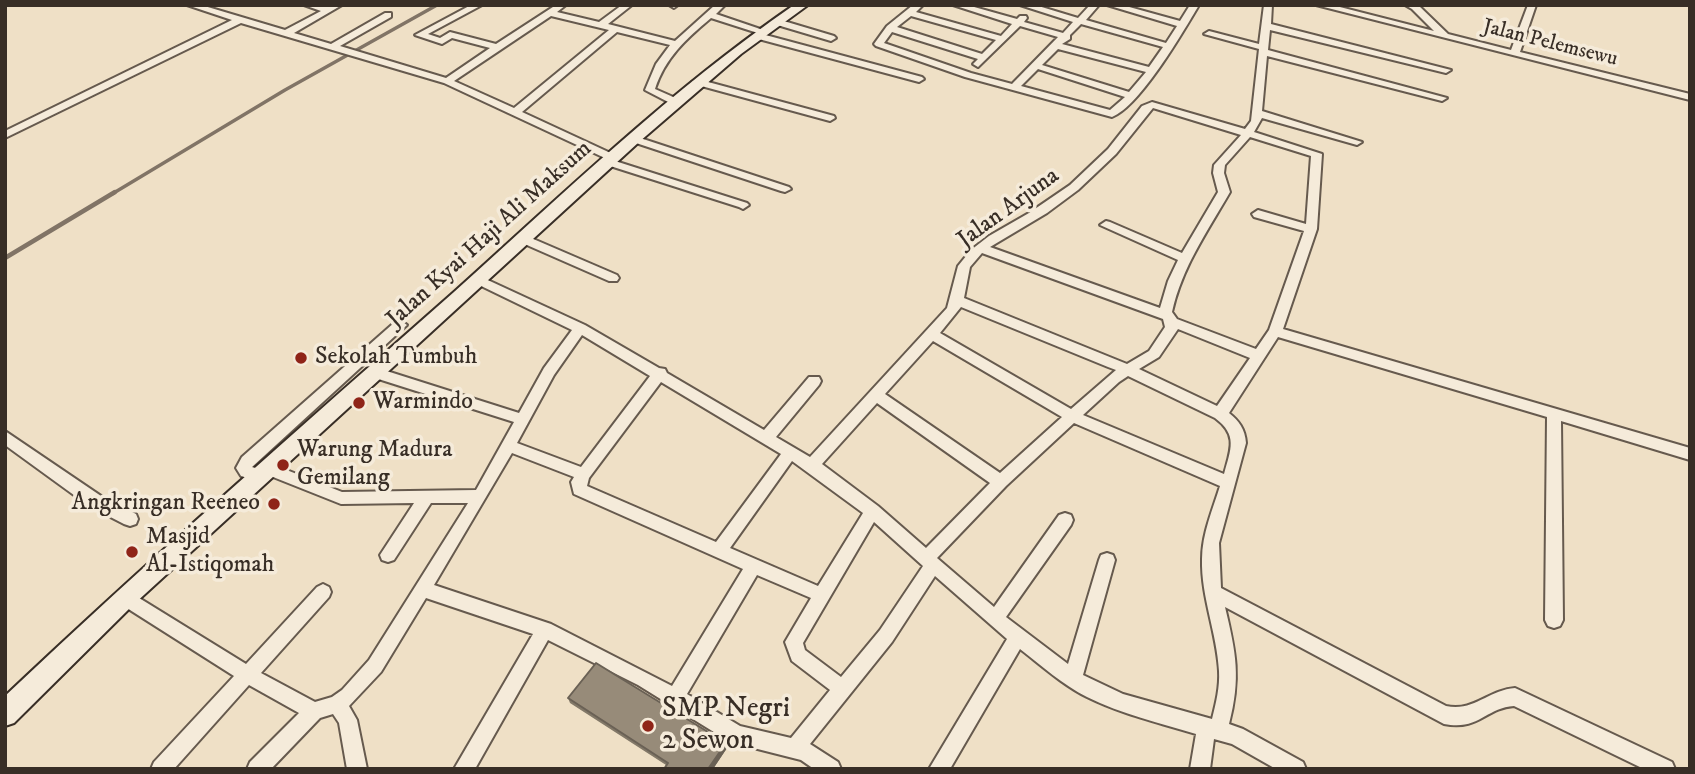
<!DOCTYPE html>
<html>
<head>
<meta charset="utf-8">
<style>
  body { margin:0 }
  #map { position:relative; width:1695px; height:774px; overflow:hidden; background:#efe0c6; font-family:"IM FELL DW Pica",serif }
  canvas { display:block }
  .frame { position:absolute; inset:0; border:7px solid #382e26; pointer-events:none }
</style>
</head>
<body>
<div id="map">
<canvas width="1695" height="774"></canvas>
<div class="frame"></div>
</div>
<script>
const context = document.querySelector('canvas').getContext('2d');
context.lineJoin = 'round';
function stroke(path, color, width, dash) { context.strokeStyle = color; context.lineWidth = width; context.lineCap = dash ? 'butt' : 'round'; context.setLineDash(dash || []); context.stroke(path); }
function fill(path, color) { context.fillStyle = color; context.fill(path, 'evenodd'); }
function label(font, color, halo, rows, align = 'center') {
  context.font = font + ' "IM FELL DW Pica",serif'; context.lineWidth = 7; context.setLineDash([]); context.textBaseline = 'middle'; context.strokeStyle = halo; context.fillStyle = color; for (const [text, x, y, turn = 0] of rows) {
    context.save(); context.translate(x, y); context.rotate((+turn || 0) * Math.PI / 180); context.textAlign = isNaN(turn) ? turn : align; if (halo) context.strokeText(text, 0, 0); context.fillText(text, 0, 0); context.restore();
  }
}
const streamFar1 = new Path2D(`
  M112 194 285 90 437 5`);
const stream = new Path2D(`
  M5 258 115 192`);
const street = new Path2D(`
  M187 5H201L285 30 321 11 304 5 328 7 342 5 294 33 331 44 385 13H391V17L340 46 446 78 490 48 452 38 442 44 415 35 471 5H482L428 34 440 38 450 32 496 44 556 5H566L557 12 599 22 622 5H632L608 24 675 41 715 5H725L716 14 769 32 764 35 711 18C686 39 665 58 655 89L680 100V104H672L645 90 656 64 670 45 617 32 522 112 617 156 618 158 615 161 747 203 749 205 743 209 739 207 604 164 603 162 607 159 444 83 241 23 5 138V131L232 20ZM551 16 609 30 514 108 454 81Z
  M669 5H678L674 8Z
  M913 5H923L916 12 1001 36 1012 24 953 5H967L1017 19 1020 16H1026L1027 18 1024 22 1063 33 1073 22 1020 5H1035L1078 18 1090 5H1099L1086 20 1166 43 1177 26 1107 5H1122L1180 21 1190 5H1199C1183 32 1140 106 1112 117L965 77 876 46 874 44 887 26ZM911 16 996 40 982 54 897 27ZM1081 24 1163 47 1149 67 1062 44 1070 39V35ZM1020 26 1058 37 1012 84 971 73 884 43 892 32 978 59 973 64 978 67ZM1058 49 1146 72 1129 92 1042 65ZM1038 69 1125 97 1110 110 1021 86Z
  M1264 5H1272L1271 24 1451 70 1446 73 1270 30 1268 50 1447 98 1442 101 1267 56 1262 111 1362 142 1357 145 1262 118 1254 132 1322 154 1317 229 1283 329 1690 448V460L1561 421 1563 620 1560 626 1554 628 1548 626 1545 620 1547 417 1278 337 1229 413C1239 421 1245 429 1246 443L1219 543 1221 588 1446 706C1474 712 1488 690 1515 688L1672 762 1675 769H1644L1514 706C1485 708 1479 731 1444 724L1225 607C1236 653 1241 678 1229 724L1243 729 1303 762 1306 769H1276L1232 744 1214 739 1210 769H1190L1196 734C1160 723 1121 714 1087 697 1063 685 1042 666 1020 649L950 769H929L1007 639 935 576 892 642 810 744 838 762 841 769H814L801 760 730 742 638 685 548 640 475 769H454L533 634 426 598 381 672 349 706 357 720 367 769H347L339 723 333 714 320 718 271 769H247L250 762 299 713 249 685 174 769H151L154 762 234 676 119 603 117 598 119 593 125 590 131 593 246 664 317 587 323 584 329 587 331 592 329 597 261 673 315 702 332 697 342 690 369 660 468 503H431L394 560 388 562 382 560 380 555 414 503 341 504 268 475 266 480 261 482 241 476 236 468 242 457 395 322 400 320 407 325 252 467 262 470 264 465 269 463 342 492 476 490 514 422 369 376 367 372 374 367 519 413 544 368 572 330 475 283 473 280 475 277 479 276 585 325 659 368 665 369 667 373 764 430 809 377H819L821 381 819 385 776 437 810 457 947 308 958 266 971 250 989 236 1029 213 1070 185 1108 149 1142 106 1152 102 1245 129 1251 121 1259 49 1204 34 1209 31 1259 44ZM1153 108 1241 135 1214 165 1213 173 1218 192 1182 253 1110 222 1106 221 1100 225 1178 260 1168 281 1160 308 990 247 1047 213 1078 190 1116 154ZM1250 137 1311 156 1306 224 1258 210 1252 214 1254 217 1304 231 1269 330 1256 349 1177 319 1172 312C1182 267 1207 232 1230 192L1224 173 1225 165ZM982 253 1163 319 1165 327 1149 351 1127 364 964 298 970 267ZM961 307 1108 367 1116 370 1071 409 940 333ZM1178 329 1250 358 1217 406 1139 369 1159 357ZM582 335 650 376 581 467 517 443 554 375ZM933 341 1062 417 1000 473 885 394ZM1128 376 1215 418C1238 435 1231 449 1224 474L1083 415 1119 382ZM661 382 781 454 716 542 587 486 589 478ZM877 403 990 483 926 548 878 506 822 464ZM1074 423 1220 486C1213 509 1202 534 1202 559 1201 597 1217 633 1219 671 1220 687 1216 703 1212 719L1123 694 1083 675 1115 560 1113 555 1107 553 1101 555 1099 560 1068 664 1006 617 1071 525 1073 520 1071 515 1065 513 1059 515 994 607 937 558 1006 486ZM512 453 574 477 571 482 574 494 743 569 672 686 551 624 434 585ZM792 461 863 513 818 586 730 548ZM874 522 923 566 880 630 841 677 805 650 803 643ZM757 575 811 598 785 642 792 661 830 690 791 738 740 726 687 694Z
  M1316 5H1332L1434 31 1412 9 1405 5H1418L1448 34 1511 50 1528 5H1536L1520 52 1690 94V100Z
  M777 19 834 36 836 38 831 41 774 24V20Z
  M758 33 922 77 924 79 919 82 755 38 753 36Z
  M697 79 834 116 835 118 830 121 694 84 692 82Z
  M634 136 789 187 791 189 785 192 781 191 630 141 629 139Z
  M524 235 617 275 619 278 617 281H609L520 242 518 239 520 236Z
  M5 431 101 496 136 514 138 519 136 524 130 526 124 524 89 506 5 445Z`);
const secondary = new Path2D(`
  M794 5H808L741 54 639 142 133 605 14 723 5 726V696C151 558 303 425 454 292 564 193 672 89 794 5Z`);
const wall = new Path2D(`
  M568 698 727 748 713 769H664L666 765 570 703Z`);
const shadedWall = new Path2D(`
  M726 743 727 748 713 769H708Z`);
const building = new Path2D(`
  M596 663 726 743 708 769H664L668 763 568 698Z`);
const markers = [
  [301,358,7,"#8f2418"],
  [359,403,7,"#8f2418"],
  [283,465,7,"#8f2418"],
  [274,504,7,"#8f2418"],
  [132,552,7,"#8f2418"],
  [648,726,7,"#8f2418"]
];
const farStreetnames = [
  ["Jalan Pelemsewu",1550,44,14]
];
const streetNames = [
  ["Jalan Arjuna",1009,209,-36],
  ["Jalan Kyai Haji Ali Maksum",490,235,-42]
];
const poiNames = [
  ["Sekolah Tumbuh",315,358],
  ["Warmindo",373,403],
  ["Warung Madura",297,451],
  ["Gemilang",297,479],
  ["Angkringan Reeneo",260,504,"right"],
  ["Masjid",146,538],
  ["Al-Istiqomah",146,566]
];
const nearPoinames = [
  ["SMP Negri",662,710],
  ["2 Sewon",662,742]
];
stroke(streamFar1, '#817466', 3.5);
stroke(stream, '#817466', 4.5);
stroke(street, '#665a4e', 4);
stroke(secondary, '#382e26', 4);
fill(street, '#f5ebda');
fill(secondary, '#f5ebda');
fill(wall, '#827868');
fill(shadedWall, '#6a6155');
fill(building, '#978b79');
stroke(building, '#6a6155', 2);
for (const [x, y, r, color] of markers) { const dot = new Path2D(); dot.arc(x, y, r, 0, 2 * Math.PI); context.fillStyle = color; context.fill(dot); stroke(dot, '#f5ebda', 2.5); }
label('21px', '#382e26', '#f5ebda', farStreetnames);
label('24px', '#382e26', '#f5ebda', streetNames);
label('24px', '#382e26', '#f5ebda', poiNames, 'left');
label('28px', '#382e26', '#f5ebda', nearPoinames, 'left');
</script>
</body>
</html>
